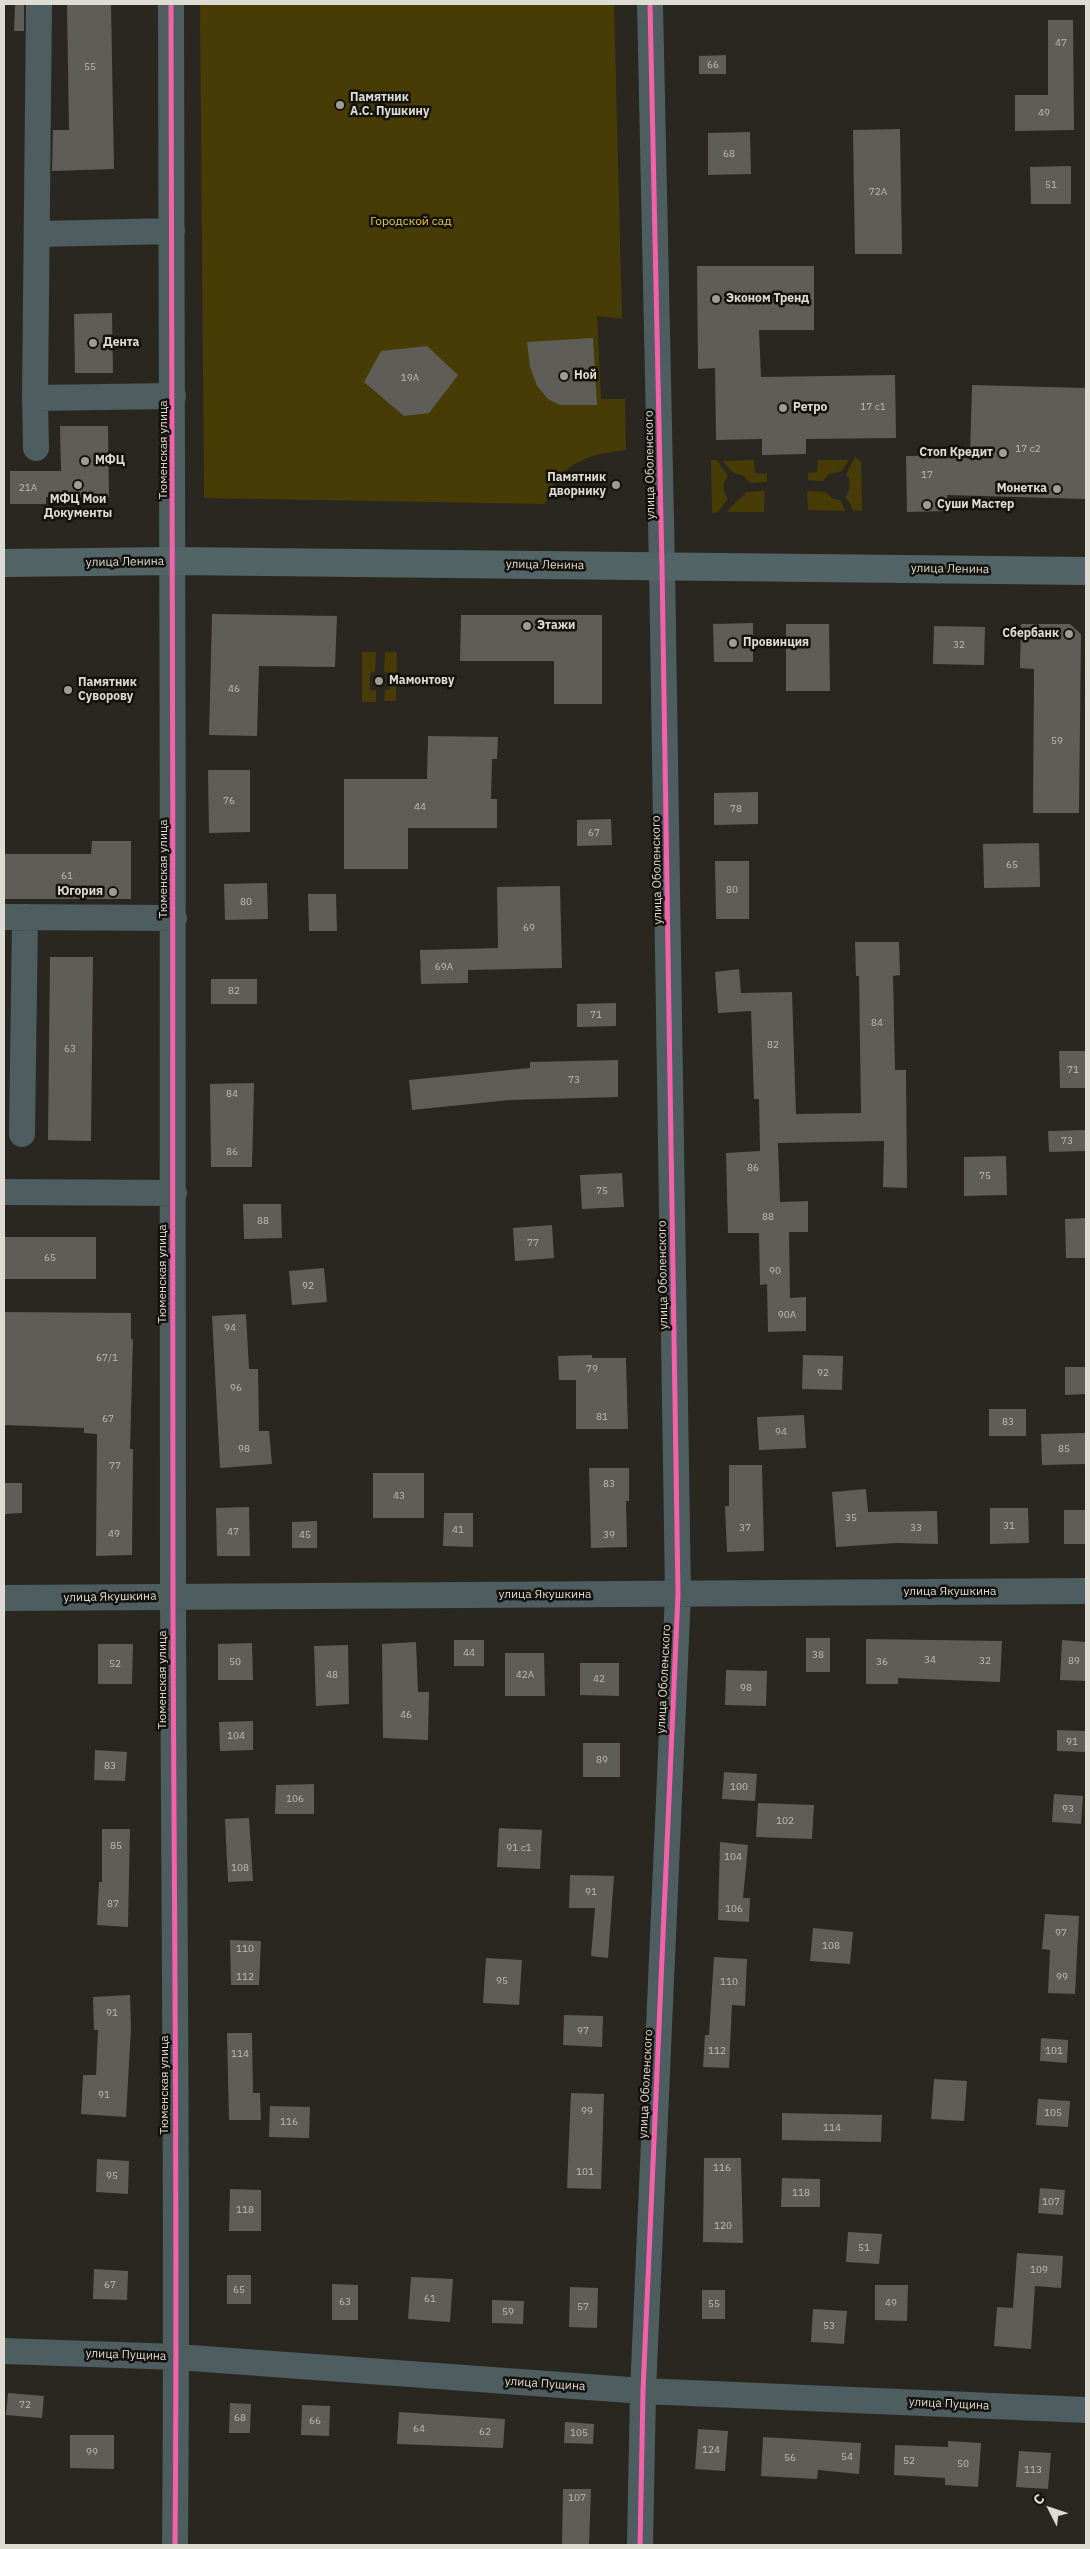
<!DOCTYPE html>
<html>
<head>
<meta charset="utf-8">
<style>
  body { margin:0 }
  #map { position:relative; width:1090px; height:2549px; overflow:hidden; background:#29271f; font-family:"IBM Plex Sans",sans-serif }
  canvas { display:block }
  .frame { position:absolute; inset:0; border:5px solid #dddbd2; pointer-events:none }
  .north { position:absolute; left:1025px; top:2484px; width:50px; height:50px; -webkit-text-stroke:4px #14120c; paint-order:stroke; rotate:311deg; font-size:14px; font-weight:700; line-height:20px; text-align:center; color:#dddbd2 }
  .north::after { content:''; display:block; margin:auto; width:18px; height:22px; background:#dddbd2; clip-path:polygon(50% 0,100% 100%,50% 72%,0 100%) }
</style>
</head>
<body>
<div id="map">
<canvas width="1090" height="2549"></canvas>
<div class="frame"></div>
<div class="north">С</div>
</div>
<script>
const context = document.querySelector('canvas').getContext('2d');
context.lineJoin = 'round';
function fill(path, color) { context.fillStyle = color; context.fill(path, 'evenodd'); }
function stroke(path, color, width, dash) { context.strokeStyle = color; context.lineWidth = width; context.lineCap = dash ? 'butt' : 'round'; context.setLineDash(dash || []); context.stroke(path); }
function label(font, color, halo, rows, align = 'center') {
  context.font = font + ' "IBM Plex Sans",sans-serif'; context.lineWidth = 5; context.setLineDash([]); context.textBaseline = 'middle'; context.strokeStyle = halo; context.fillStyle = color; for (const [text, x, y, turn = 0] of rows) {
    context.save(); context.translate(x, y); context.rotate((+turn || 0) * Math.PI / 180); context.textAlign = isNaN(turn) ? turn : align; if (halo) context.strokeText(text, 0, 0); context.fillText(text, 0, 0); context.restore();
  }
}
const green = new Path2D(`
  M200 4H614L622 319 597 316 601 399H625L626 450C585 455 561 462 545 504L204 498Z
  M855 457 861 461 862 511 852 510 850 503 845 497C850 491 850 485 849 478L846 475Z
  M711 460H717L728 476C721 484 723 491 728 499L718 512 712 513Z
  M754 460 755 473 767 474V482L750 483 744 476 732 472 723 461Z
  M818 460H849L842 471 829 474 823 481 808 480V473L817 472Z
  M765 491 764 512H727C733 502 740 501 746 492Z
  M807 491 825 492 832 498 841 501 845 511 808 510Z
  M362 652H376L375 672 370 673V690H376V702H362Z
  M385 652H397L396 701H384L385 690H389V673L384 672Z`);
const building = new Path2D(`
  M15 4H24V31H14Z
  M67 4H111L114 169 52 171 53 130H69Z
  M1048 20H1073L1074 130 1015 131V95H1048Z
  M726 55V74H699V56Z
  M900 129 902 254H855L853 130Z
  M750 132 751 174 708 175V133Z
  M1071 166V204H1031L1030 167Z
  M697 266H814V330H759L761 377 895 375 896 438 806 439V454L762 455V439L716 440 715 368 698 369Z
  M112 313 113 373H75L74 314Z
  M593 338 597 405H560L548 399 537 386 530 367 527 342Z
  M427 346 458 375 429 413 404 416 364 382 381 351Z
  M972 385 1086 388V499L947 495V511L907 512 906 456 970 455Z
  M60 426H108L109 497H46V504H10V471H61Z
  M212 614 337 616 335 667 259 666 257 736 209 735Z
  M461 615H602V704H554V661H460Z
  M753 623V662H714L713 624Z
  M786 624H829L830 691H786Z
  M1021 624H1070L1081 634 1079 813H1033L1034 669 1020 668Z
  M934 626 985 627 984 665 933 664Z
  M428 736 498 737 497 759H492L491 799H497V828H408V869H344V779H427Z
  M208 770H250V832L209 833Z
  M758 792V824L714 825V793Z
  M611 819 612 845 577 846V820Z
  M92 841H131V899H4V854H91Z
  M1039 843 1040 887 984 888 983 844Z
  M715 861H749V919H716Z
  M267 883 268 919 225 920 224 884Z
  M560 886 562 968 468 970V983L421 984 420 950 498 948 497 887Z
  M308 894H336L337 931H309Z
  M855 942H899L900 975 893 976 895 1070H906L907 1188 883 1187 884 1141 778 1143 780 1202 808 1201V1232H789L790 1298 806 1297V1331L768 1332 767 1284 760 1285 759 1233H728L726 1153 760 1151 759 1099H754L751 1011 718 1013 715 972 739 969 741 993 792 992 796 1114 861 1113 859 976H856Z
  M50 957H93L91 1141 48 1140Z
  M211 979H257V1004H211Z
  M616 1003V1026L577 1027V1004Z
  M1059 1051H1086V1088H1060Z
  M618 1060V1097L510 1100 412 1110 409 1080 530 1068V1062Z
  M254 1083 252 1167H211L210 1084Z
  M1086 1130V1151L1049 1152 1048 1131Z
  M1006 1156 1007 1195 964 1196V1157Z
  M622 1173 624 1207 582 1209 580 1175Z
  M243 1204H281L282 1238 244 1239Z
  M1086 1218V1258H1066L1065 1219Z
  M552 1225 554 1258 515 1261 513 1228Z
  M4 1237H96V1279H4Z
  M324 1268 327 1302 292 1305 289 1271Z
  M4 1312 131 1313V1339H133L130 1449H133L132 1555 96 1556 97 1434 84 1433V1428L4 1425Z
  M246 1314 249 1369H258L259 1431H269L272 1464 220 1468 212 1316Z
  M592 1355V1358H626L628 1429H576V1380H559L558 1356Z
  M803 1355 843 1356 842 1390 802 1389Z
  M1065 1367H1086V1394L1065 1395Z
  M989 1409H1026V1436H989Z
  M804 1415 806 1448 759 1450 757 1417Z
  M1086 1433V1464L1042 1465 1041 1434Z
  M729 1465H762L764 1551 727 1552 725 1506H729Z
  M589 1468H629V1501H626L627 1547 591 1548Z
  M373 1473H424V1518H373Z
  M4 1483H22V1513L4 1514Z
  M866 1489 868 1512 937 1511 938 1544 895 1543 836 1547 832 1492Z
  M249 1507 250 1556H217L216 1508Z
  M990 1508H1028L1029 1543 990 1544Z
  M1064 1510H1086V1544H1064Z
  M444 1513H473V1547L443 1546Z
  M317 1521V1548H292V1522Z
  M806 1638H830V1672H806Z
  M866 1639 1002 1641 1000 1682 898 1678V1684H866Z
  M454 1640H484V1666H454Z
  M1062 1640 1086 1642V1681L1060 1680Z
  M416 1642 418 1692H429L428 1740 383 1738 382 1644Z
  M252 1643 253 1680H218V1644Z
  M98 1644H133L132 1684H98Z
  M348 1645 349 1704 316 1706 314 1646Z
  M505 1653H544L545 1696H505Z
  M580 1663H619V1696L580 1695Z
  M726 1670 767 1671 766 1706 725 1705Z
  M253 1721V1750L220 1751 219 1722Z
  M1057 1730 1086 1731V1752L1057 1751Z
  M583 1743H620V1777H583Z
  M95 1750 127 1752 125 1781 94 1780Z
  M724 1772 757 1774 755 1801 722 1799Z
  M314 1784V1814H275L276 1785Z
  M1054 1794 1083 1796 1081 1824 1052 1822Z
  M758 1803 814 1805 812 1839 756 1837Z
  M249 1818 253 1881 228 1882 225 1819Z
  M499 1828 542 1830 540 1869 497 1867Z
  M102 1829H130L128 1927 97 1925 99 1882H102Z
  M720 1842 748 1845 743 1898H750L749 1922 718 1920Z
  M570 1875 614 1876 608 1958 591 1956 595 1908H569Z
  M1045 1914 1079 1916 1075 1994 1048 1993 1050 1950 1042 1949Z
  M813 1928 853 1932 850 1964 810 1961Z
  M230 1940 261 1941 259 1985H231Z
  M714 1957 747 1959 745 2006 732 2005 729 2068 703 2067 705 2035H709Z
  M486 1958 522 1960 519 2005 483 2003Z
  M130 1995 131 2028 126 2117 81 2114 83 2075H96L98 2030H94L93 1997Z
  M564 2015 603 2016 602 2047 563 2045Z
  M227 2033H252L253 2093H260L261 2120H229Z
  M1041 2038 1068 2040 1067 2063 1040 2061Z
  M934 2079 967 2081 964 2121 931 2119Z
  M571 2093 604 2094 601 2189 567 2188Z
  M1038 2099 1070 2101 1068 2127 1036 2125Z
  M270 2106 310 2107 309 2138 269 2137Z
  M782 2113 882 2115 881 2142 782 2140Z
  M704 2158H741L743 2243 703 2242Z
  M97 2159 129 2161 128 2194 96 2192Z
  M782 2178 820 2179V2207H781Z
  M1040 2188 1065 2190 1063 2215 1038 2213Z
  M230 2189 261 2190V2231H229Z
  M848 2232 882 2234 879 2264 846 2262Z
  M1017 2253 1063 2256 1061 2288 1035 2286 1031 2349 994 2346 997 2307 1013 2308Z
  M94 2269 128 2271 127 2300 93 2299Z
  M227 2275H251V2304H227Z
  M411 2277 453 2279 450 2322 408 2319Z
  M332 2284 358 2285V2320H332Z
  M875 2285H908L907 2321 875 2320Z
  M570 2287 598 2288 597 2328 569 2327Z
  M702 2290H725V2319H702Z
  M492 2300 524 2301 523 2324 492 2323Z
  M813 2309 847 2311 844 2344 811 2342Z
  M8 2393 44 2396 42 2418 6 2415Z
  M230 2403 251 2404 250 2433H229Z
  M302 2405 330 2406 329 2436 301 2435Z
  M399 2412 505 2419 503 2448 397 2444Z
  M565 2422 594 2424 593 2444 564 2443Z
  M698 2429 728 2431 725 2471 695 2469Z
  M70 2435H114V2469L70 2468Z
  M763 2437 861 2443 859 2474 818 2470 817 2479 761 2476Z
  M948 2441 981 2443 978 2487 945 2485V2478L894 2475 895 2445 948 2447Z
  M1019 2451 1051 2453 1048 2489 1016 2487Z
  M563 2489H591L589 2545H562Z`);
const minor = new Path2D(`
  M171 4C174 536 172 1068 173 1600 174 1915 178 2230 175 2545
  M37 234 172 231
  M35 398 39 4
  M36 448 35 398 173 396
  M4 917 174 918
  M22 1134 25 917
  M4 1192 174 1193
  M4 1598 1086 1591
  M4 2351 177 2357 643 2391 1086 2410
  M640 2545 643 2391 678 1594 662 566 650 4`);
const major = new Path2D(`
  M4 563 174 561 1086 571`);
const cycleway = new Path2D(`
  M171 4C174 536 172 1068 173 1600 174 1915 178 2230 175 2545
  M640 2545 643 2391 678 1594 662 566 650 4`);
const markers = [
  [340,105,5,"#9e9c93"],
  [716,299,5,"#9e9c93"],
  [93,343,5,"#9e9c93"],
  [564,376,5,"#9e9c93"],
  [783,408,5,"#9e9c93"],
  [1003,453,5,"#9e9c93"],
  [85,461,5,"#9e9c93"],
  [78,485,5,"#9e9c93"],
  [616,485,5,"#9e9c93"],
  [1057,489,5,"#9e9c93"],
  [927,505,5,"#9e9c93"],
  [527,626,5,"#9e9c93"],
  [1069,634,5,"#9e9c93"],
  [733,643,5,"#9e9c93"],
  [379,681,5,"#9e9c93"],
  [68,690,5,"#9e9c93"],
  [113,892,5,"#9e9c93"]
];
const numberNames = [
  ["47",1061,43],
  ["66",713,65],
  ["55",90,67],
  ["49",1044,113],
  ["68",729,154],
  ["51",1051,185],
  ["72А",878,192],
  ["19А",410,378],
  ["17 с1",873,407],
  ["17 с2",1028,449],
  ["17",927,475],
  ["21А",28,488],
  ["32",959,645],
  ["46",234,689],
  ["59",1057,741],
  ["76",229,801],
  ["44",420,807],
  ["78",736,809],
  ["67",594,833],
  ["65",1012,865],
  ["61",67,876],
  ["80",732,890],
  ["80",246,902],
  ["69",529,928],
  ["69А",444,967],
  ["82",234,991],
  ["71",596,1015],
  ["84",877,1023],
  ["82",773,1045],
  ["63",70,1049],
  ["71",1073,1070],
  ["73",574,1080],
  ["84",232,1094],
  ["73",1067,1141],
  ["86",232,1152],
  ["86",753,1168],
  ["75",985,1176],
  ["75",602,1191],
  ["88",768,1217],
  ["88",263,1221],
  ["77",533,1243],
  ["65",50,1258],
  ["90",775,1271],
  ["92",308,1286],
  ["90А",787,1315],
  ["94",230,1328],
  ["67/1",107,1358],
  ["79",592,1369],
  ["92",823,1373],
  ["96",236,1388],
  ["81",602,1417],
  ["67",108,1419],
  ["83",1008,1422],
  ["94",781,1432],
  ["98",244,1449],
  ["85",1064,1449],
  ["77",115,1466],
  ["83",609,1484],
  ["43",399,1496],
  ["35",851,1518],
  ["31",1009,1526],
  ["37",745,1528],
  ["33",916,1528],
  ["41",458,1530],
  ["47",233,1532],
  ["49",114,1534],
  ["45",305,1535],
  ["39",609,1535],
  ["44",469,1653],
  ["38",818,1655],
  ["34",930,1660],
  ["32",985,1661],
  ["89",1074,1661],
  ["50",235,1662],
  ["36",882,1662],
  ["52",115,1664],
  ["48",332,1675],
  ["42А",525,1675],
  ["42",599,1679],
  ["98",746,1688],
  ["46",406,1715],
  ["104",236,1736],
  ["91",1072,1742],
  ["89",602,1760],
  ["83",110,1766],
  ["100",739,1787],
  ["106",295,1799],
  ["93",1068,1809],
  ["102",785,1821],
  ["85",116,1846],
  ["91 с1",519,1848],
  ["104",733,1857],
  ["108",240,1868],
  ["91",591,1892],
  ["87",113,1904],
  ["106",734,1909],
  ["97",1061,1933],
  ["108",831,1946],
  ["110",245,1949],
  ["112",245,1977],
  ["99",1062,1977],
  ["95",502,1981],
  ["110",729,1982],
  ["91",112,2013],
  ["97",583,2031],
  ["112",717,2051],
  ["101",1054,2051],
  ["114",240,2054],
  ["91",104,2095],
  ["99",587,2111],
  ["105",1053,2113],
  ["116",289,2122],
  ["114",832,2128],
  ["116",722,2168],
  ["101",585,2172],
  ["95",112,2176],
  ["118",801,2193],
  ["107",1051,2202],
  ["118",245,2210],
  ["120",723,2226],
  ["51",864,2248],
  ["109",1039,2270],
  ["67",110,2285],
  ["65",239,2290],
  ["61",430,2299],
  ["63",345,2302],
  ["49",891,2303],
  ["55",714,2304],
  ["57",583,2307],
  ["59",508,2312],
  ["53",829,2326],
  ["72",25,2405],
  ["68",240,2418],
  ["66",315,2421],
  ["64",419,2429],
  ["62",485,2432],
  ["105",579,2433],
  ["124",711,2450],
  ["99",92,2452],
  ["54",847,2457],
  ["56",790,2458],
  ["52",909,2461],
  ["50",963,2464],
  ["113",1033,2470],
  ["107",577,2498]
];
const poiNames = [
  ["Памятник",350,98],
  ["А.С. Пушкину",350,112],
  ["Эконом Тренд",726,299],
  ["Дента",103,343],
  ["Ной",574,376],
  ["Ретро",793,408],
  ["Стоп Кредит",993,453,"right"],
  ["МФЦ",95,461],
  ["Памятник",606,478,"right"],
  ["дворнику",606,492,"right"],
  ["Монетка",1047,489,"right"],
  ["МФЦ Мои",78,500,"center"],
  ["Документы",78,514,"center"],
  ["Суши Мастер",937,505],
  ["Этажи",537,626],
  ["Сбербанк",1059,634,"right"],
  ["Провинция",743,643],
  ["Мамонтову",389,681],
  ["Памятник",78,683],
  ["Суворову",78,697],
  ["Югория",103,892,"right"]
];
const parkNames = [
  ["Городской сад",411,222]
];
const streetNames = [
  ["Тюменская улица",164,450,-90],
  ["улица Оболенского",650,465,-91],
  ["улица Ленина",125,562,-1],
  ["улица Ленина",545,565,1],
  ["улица Ленина",950,569,1],
  ["Тюменская улица",164,869,-90],
  ["улица Оболенского",657,870,-91],
  ["Тюменская улица",163,1274,-90],
  ["улица Оболенского",663,1275,-91],
  ["улица Якушкина",950,1592],
  ["улица Якушкина",545,1595],
  ["улица Якушкина",110,1597,-1],
  ["улица Оболенского",664,1679,-87],
  ["Тюменская улица",163,1680,-90],
  ["улица Оболенского",646,2084,-87],
  ["Тюменская улица",165,2085,-90],
  ["улица Пущина",126,2355,2],
  ["улица Пущина",545,2384,4],
  ["улица Пущина",949,2404,3]
];
fill(green, '#483c06');
fill(building, '#5f5d57');
stroke(minor, '#4e5d5f', 26);
stroke(major, '#536466', 28);
stroke(cycleway, '#f560ab', 5);
for (const [x, y, r, color] of markers) { const dot = new Path2D(); dot.arc(x, y, r, 0, 2 * Math.PI); context.fillStyle = color; context.fill(dot); stroke(dot, '#14120c', 2); }
label('10px', '#bebcb3', null, numberNames);
label('bold 12px', '#dddbd2', '#14120c', poiNames, 'left');
label('12px', '#e9c842', '#14120c', parkNames);
label('12px', '#dddbd2', '#14120c', streetNames);
</script>
</body>
</html>
